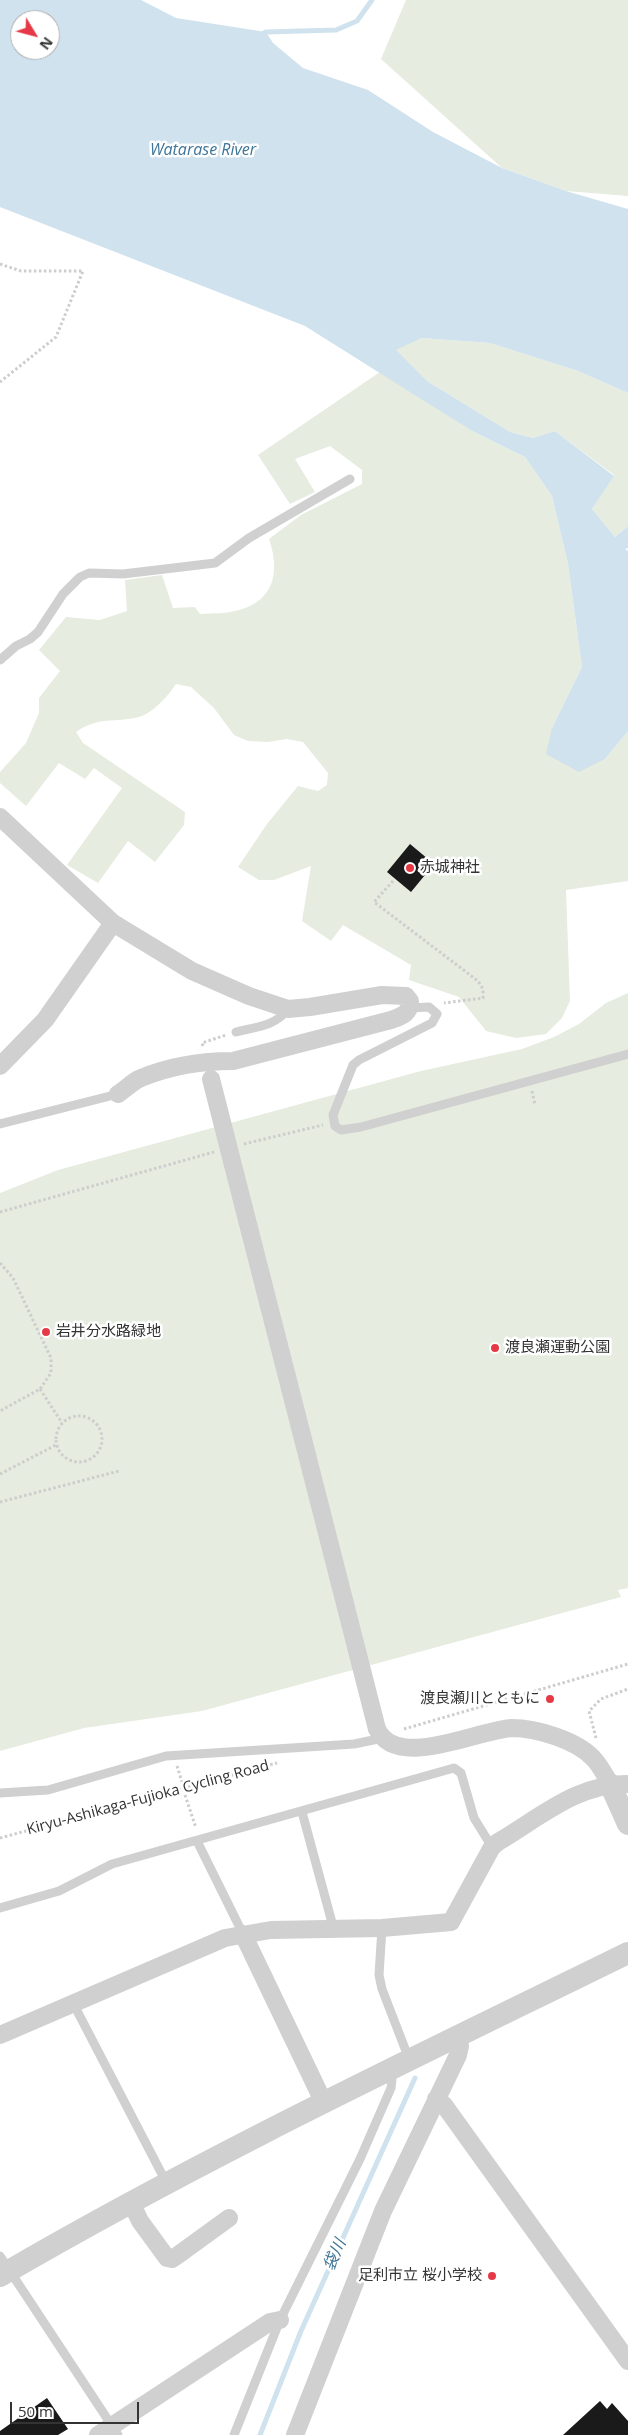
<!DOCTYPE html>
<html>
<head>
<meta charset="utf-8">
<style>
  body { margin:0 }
  #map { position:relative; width:628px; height:2435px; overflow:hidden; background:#fff; font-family:"Open Sans",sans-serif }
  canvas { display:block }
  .north { position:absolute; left:10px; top:10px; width:50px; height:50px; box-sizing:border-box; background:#fff; border:1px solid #adadad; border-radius:50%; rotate:127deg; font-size:14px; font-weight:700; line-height:20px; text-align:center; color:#333 }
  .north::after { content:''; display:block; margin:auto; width:18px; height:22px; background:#e63946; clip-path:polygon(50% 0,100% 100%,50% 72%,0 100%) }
  .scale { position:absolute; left:10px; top:2402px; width:129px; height:22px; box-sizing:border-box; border:2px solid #333; border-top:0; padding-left:6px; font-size:15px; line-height:18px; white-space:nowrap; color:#333; -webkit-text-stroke:4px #fff; paint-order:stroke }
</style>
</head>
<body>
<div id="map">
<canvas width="628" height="2435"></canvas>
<div class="north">N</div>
<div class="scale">50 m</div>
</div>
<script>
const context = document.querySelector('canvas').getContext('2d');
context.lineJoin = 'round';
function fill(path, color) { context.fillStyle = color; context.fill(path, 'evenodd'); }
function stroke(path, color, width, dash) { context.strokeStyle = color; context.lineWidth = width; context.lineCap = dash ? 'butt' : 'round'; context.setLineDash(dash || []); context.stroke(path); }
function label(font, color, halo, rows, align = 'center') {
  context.font = font + ' "Open Sans","Noto Sans JP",sans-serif'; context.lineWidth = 5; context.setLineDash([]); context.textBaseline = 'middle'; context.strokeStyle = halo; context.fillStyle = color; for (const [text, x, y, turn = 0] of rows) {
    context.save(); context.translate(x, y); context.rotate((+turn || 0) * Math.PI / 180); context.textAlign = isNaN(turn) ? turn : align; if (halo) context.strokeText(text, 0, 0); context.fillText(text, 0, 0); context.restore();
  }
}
const green = new Path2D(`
  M406 0H628V196L566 191 502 168 381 59Z
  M422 338 490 343 578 371 628 393V526L615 537 592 509 614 475 555 431 533 438 510 432 427 381 395 350Z
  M380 372 472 431 525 457 552 496 568 564 582 667 552 728 605 759 628 731V881L566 890 570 1001 562 1018 546 1034 516 1038 486 1031 459 997 409 980 411 965 343 925 331 941 302 921 311 866 274 880H259L238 867 267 824 298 786 318 791 327 785 328 773 303 742 287 739 268 742 248 741 234 735 214 708 191 687 176 684C168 696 153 713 139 717 114 723 99 716 76 732L83 743 185 812 184 825 155 862 128 841 98 883 67 865 122 788 94 768 85 779 59 763 26 806 0 783V772L26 743 39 713V698L60 671 39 650 66 617 100 620 127 611 125 580 162 575 173 608 195 607 200 614C213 613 227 614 239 610 275 600 280 571 269 539L301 515 362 484V470L330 446 295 459 315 492 290 504 258 455Z
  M628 993V1588L618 1590 621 1597 202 1711 84 1728 0 1751V1193L58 1170 421 1071 522 1049 554 1037 579 1024 606 1003Z`);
const water = new Path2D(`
  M0 0H141L176 18 266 32 273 43 303 68 368 90 433 132 502 168 566 191 628 209V393L578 371 490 343 422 338 396 350 427 381 510 432 533 438 555 431 614 476 592 509 615 537 628 526V548L625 549 628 551V731L605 759 579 772 546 754 552 728 582 667 568 564 552 496 525 457 472 431 305 326 0 207ZM20 20H50V50H20Z`);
const stream = new Path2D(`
  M261 35 266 32 336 30 357 21 372 0
  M260 2435 301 2331 415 2078`);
const building = new Path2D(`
  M410 844 434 864 411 892 387 872Z
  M47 2398 68 2429 58 2435H0V2431Z
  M600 2401 607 2409 612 2403 628 2421V2435H563Z`);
const path = new Path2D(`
  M0 264 21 271H83L56 337 0 382
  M393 881 374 902 478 981 483 989V998L444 1003
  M203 1046 202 1043 226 1035
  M532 1091 535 1105
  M244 1144 323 1125
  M0 1212 214 1152
  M0 1263 13 1278 51 1358V1373L40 1389 0 1411
  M40 1389 62 1423
  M56 1439a23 23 0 1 1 46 0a23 23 0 1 1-46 0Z
  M0 1474 56 1445
  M0 1502 119 1471
  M404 1729 628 1664
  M596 1738 589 1711 601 1699 628 1689
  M177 1766 182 1782
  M185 1795 196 1828
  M0 1838 277 1763`);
const service = new Path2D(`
  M0 660 16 646 30 639 38 632 63 594 80 577 89 573 123 574 215 563 249 538 350 479
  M410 1008 429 1007 437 1014 432 1023 359 1060 353 1065 333 1115 335 1126 341 1130 361 1127 628 1054
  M236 1032C255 1027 276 1026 288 1009
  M0 1124 118 1094
  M0 1793 48 1790 166 1756 354 1744 383 1738
  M302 1812 334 1930
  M197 1841 243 1934
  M0 1908 59 1891 112 1864 454 1768 461 1773 474 1818 492 1847
  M382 1928 379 1975 382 1989 409 2059
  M73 2003 166 2182
  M0 2256 118 2435
  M234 2435 280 2320 360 2159 391 2088 392 2080 388 2070`);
const minor = new Path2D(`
  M0 817 113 923 192 971 249 996 288 1009 310 1007 382 995 406 996 410 1001C410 1014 402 1016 391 1020L233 1061C201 1061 170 1066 141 1078 133 1081 126 1089 118 1094
  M0 1066 45 1020 113 923
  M377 1729C397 1771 477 1730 512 1728 536 1728 576 1740 593 1758 600 1765 605 1775 610 1784
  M243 1934 323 2101
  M0 2035 225 1938 271 1930 382 1928 451 1922 492 1847 498 1842C539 1818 578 1783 628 1784
  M436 2099 444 2105 628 2361
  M131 2202 140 2221 167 2258 172 2259 178 2255 229 2218
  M98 2435 270 2322 280 2320
  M295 2435 383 2211 458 2055 460 2046 456 2037`);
const tertiary = new Path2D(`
  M610 1784 628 1824
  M0 2276C204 2157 416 2057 628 1953`);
const minorBridge = new Path2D(`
  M211 1079 377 1729`);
const markers = [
  [410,868,5,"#e63946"],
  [46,1332,5,"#e63946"],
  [495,1348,5,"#e63946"],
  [550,1699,5,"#e63946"],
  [492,2276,5,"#e63946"]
];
const poiNames = [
  ["赤城神社",420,868],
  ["岩井分水路緑地",56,1332],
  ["渡良瀬運動公園",505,1348],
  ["渡良瀬川とともに",540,1699,"right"],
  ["足利市立 桜小学校",482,2276,"right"]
];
const streetNames = [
  ["Kiryu-Ashikaga-Fujioka Cycling Road",148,1798,-15]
];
const waterNames = [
  ["Watarase River",203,150],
  ["袋川",335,2255,-66]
];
fill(green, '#e6ecdf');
fill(water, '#cfe2ee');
stroke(stream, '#cfe2ee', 5);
fill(building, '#1a1a1a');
stroke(path, '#cdcdcd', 3, [2.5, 2.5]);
stroke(service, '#d0d0d0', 9);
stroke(minor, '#d0d0d0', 18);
stroke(tertiary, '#d0d0d0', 22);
stroke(minorBridge, '#d0d0d0', 18);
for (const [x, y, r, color] of markers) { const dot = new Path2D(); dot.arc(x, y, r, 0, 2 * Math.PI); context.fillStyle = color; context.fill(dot); stroke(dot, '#fff', 2); }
label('15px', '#333', '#fff', poiNames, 'left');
label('15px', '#333', '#fff', streetNames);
label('italic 16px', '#3f7597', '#fff', waterNames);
</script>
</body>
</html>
